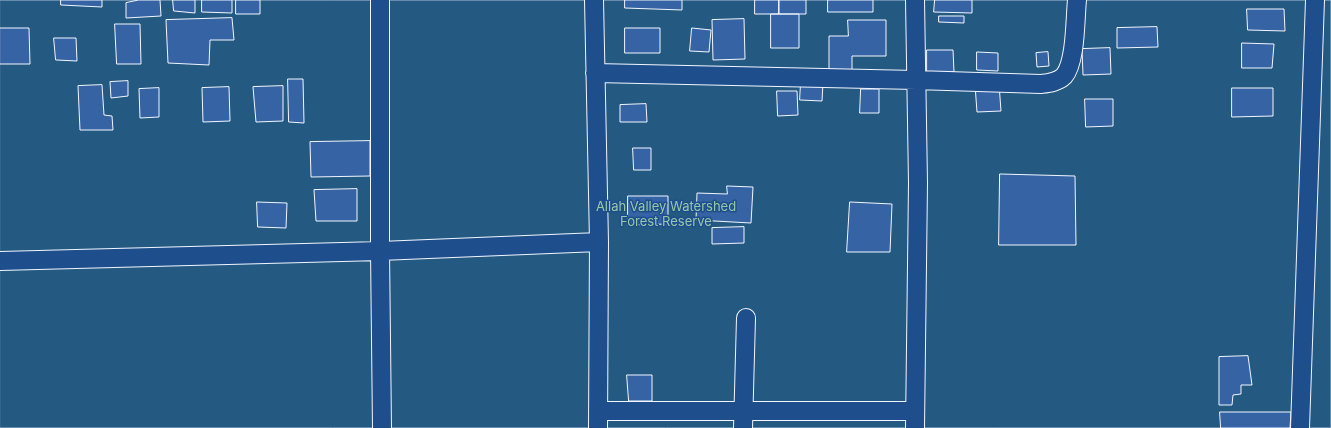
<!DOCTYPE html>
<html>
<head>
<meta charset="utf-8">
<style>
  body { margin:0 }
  canvas { display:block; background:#1f4e8c }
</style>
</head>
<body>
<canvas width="1331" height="428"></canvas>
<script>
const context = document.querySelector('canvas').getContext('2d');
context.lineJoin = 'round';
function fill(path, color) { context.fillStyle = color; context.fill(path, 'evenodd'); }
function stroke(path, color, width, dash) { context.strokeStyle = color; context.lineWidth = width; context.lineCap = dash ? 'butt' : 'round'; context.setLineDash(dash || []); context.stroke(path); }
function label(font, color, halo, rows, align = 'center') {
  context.font = font + ' Inter,sans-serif'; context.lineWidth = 3; context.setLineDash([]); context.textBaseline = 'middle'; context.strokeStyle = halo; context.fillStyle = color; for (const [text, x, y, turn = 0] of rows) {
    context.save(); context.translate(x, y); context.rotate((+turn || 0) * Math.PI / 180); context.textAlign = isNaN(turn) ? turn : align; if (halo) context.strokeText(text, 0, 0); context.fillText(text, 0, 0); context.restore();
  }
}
const green = new Path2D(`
  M0 0H1331V428H0Z`);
const building = new Path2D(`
  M61 0H102V7L61 5Z
  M139 0H160L161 16 126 18V3Z
  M173 0H195V13L174 11Z
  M202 0H232V13L202 12Z
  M236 0H260V14H236Z
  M625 0H682V10L625 8Z
  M755 0H779V14H755Z
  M779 0H806V14H779Z
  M828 0H873V12H828Z
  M935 0H972V13L934 12Z
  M1247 9H1284L1285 31 1248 30Z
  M771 14H799V48H771Z
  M939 16H964V23L939 22Z
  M232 18 234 40H210L209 65 168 63 166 20Z
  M744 19 745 59 713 60 712 20Z
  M848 20H886V56H852V70H829V36H848Z
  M115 24H140L141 64H117Z
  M1157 27 1158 47 1117 48V28Z
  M0 28H29L30 64H0Z
  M625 28H660V53H625Z
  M692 28 711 30 709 52 690 51Z
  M54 38H76L77 61 56 60Z
  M1242 43 1274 44 1272 68H1242Z
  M1110 48 1111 74 1083 75 1082 49Z
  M927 50H953L954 72H927Z
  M977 52 998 53V71L977 70Z
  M1048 52 1049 66 1037 67 1036 53Z
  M288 79H303L304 123 289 122Z
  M128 81V96L111 98 110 82Z
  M801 82 823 83 822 101 800 100Z
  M999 84 1001 111 977 112 975 85Z
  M102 85 104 115 112 116 113 130H80L78 86Z
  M283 86V121L256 122 253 87Z
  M229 87 230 121 203 122 202 88Z
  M159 88V117L140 118 139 89Z
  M1232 88H1273V116L1232 117Z
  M861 89H879V113H860Z
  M777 91H797L798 115 778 116Z
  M1085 99H1113V126L1086 127Z
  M646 104 647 122H620V105Z
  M370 141V176L311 177 310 142Z
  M633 148H651V170H634Z
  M1000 174 1075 176 1076 245H999Z
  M727 186 753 187 751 223 696 220 697 193 727 194Z
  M357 189V221H316L314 190Z
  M628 196H668V224L628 225Z
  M257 202 287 203 286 228 258 227Z
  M850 202 892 204 890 252H847Z
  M744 227V243L712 244V228Z
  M1248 356 1252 385H1241V394L1233 395 1232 405H1219V357Z
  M627 375H652V401H629Z
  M1220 412H1291L1290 428H1221Z`);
const minor = new Path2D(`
  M380 0V251L382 428
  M594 0 599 242 598 428
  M915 0 918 183 915 428
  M595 73 916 80 1041 84C1049 83 1058 82 1064 76 1076 62 1075 19 1077 0
  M0 261 380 251 599 242
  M598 411H915
  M743 428 746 318
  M1300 428 1315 0`);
const parkNames = [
  ["Allah Valley Watershed",666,207],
  ["Forest Reserve",666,222]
];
fill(green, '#245a82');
stroke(green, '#a8bbd7', 1);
fill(building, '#3563a3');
stroke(building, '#f2f6ff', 1);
stroke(minor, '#f2f6ff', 20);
stroke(minor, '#1f4e8c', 18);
label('13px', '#97c8a6', '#1f4e8c', parkNames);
</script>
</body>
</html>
